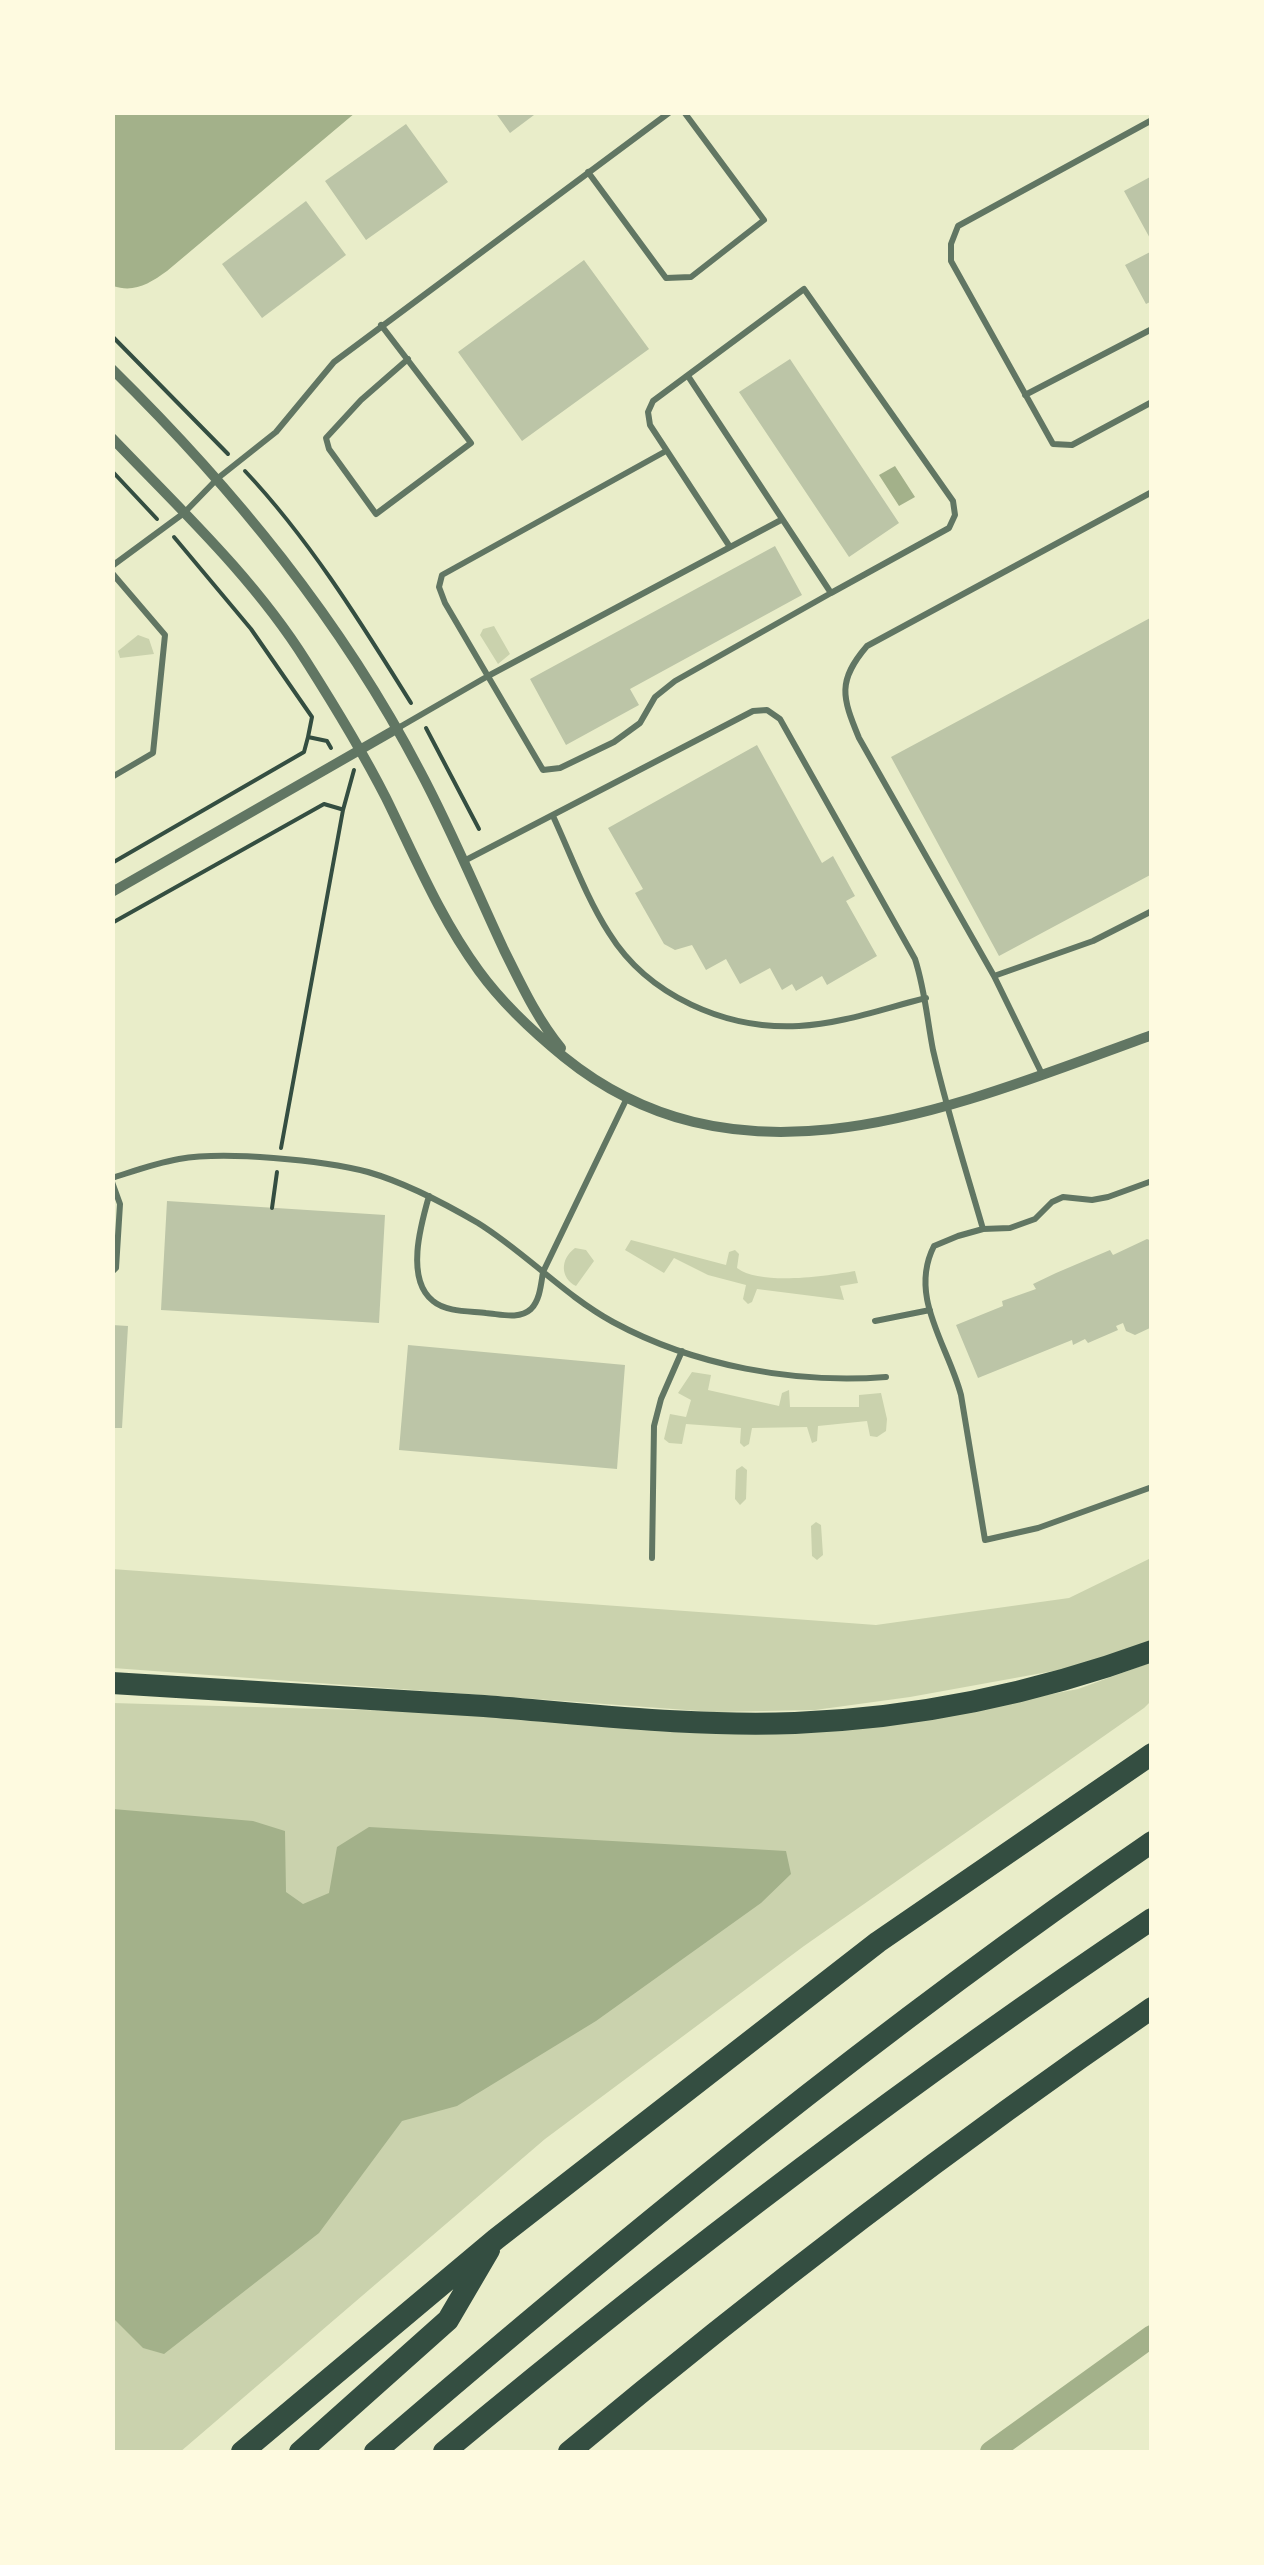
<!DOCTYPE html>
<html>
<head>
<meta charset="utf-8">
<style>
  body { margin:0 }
  #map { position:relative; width:1264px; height:2565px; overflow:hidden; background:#e9edc9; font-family:Karla,sans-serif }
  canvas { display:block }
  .frame { position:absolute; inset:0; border:115px solid #fefae0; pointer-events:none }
</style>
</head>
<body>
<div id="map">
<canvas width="1264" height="2565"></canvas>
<div class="frame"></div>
</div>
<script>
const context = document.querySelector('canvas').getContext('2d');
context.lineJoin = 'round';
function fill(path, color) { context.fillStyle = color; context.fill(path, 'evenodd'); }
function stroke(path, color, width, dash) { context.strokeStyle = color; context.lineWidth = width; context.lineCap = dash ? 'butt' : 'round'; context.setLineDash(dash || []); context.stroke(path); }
const green = new Path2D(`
  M494 626 510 654 498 664 480 635 483 629Z
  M138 635 149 639 154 654 120 658 118 651Z
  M631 1240 726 1265 729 1252 735 1250 739 1254 737 1268C761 1286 826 1276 855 1271L858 1283 840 1286 844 1300 757 1289 752 1302 748 1304 743 1299 746 1285 708 1275 674 1258 664 1273 625 1250Z
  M575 1248 586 1250 594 1261 576 1286C560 1278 560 1259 575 1248Z
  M692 1372 711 1375 708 1390 779 1406 782 1393 789 1390 790 1407H859V1395L881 1393 887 1419 886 1431 877 1437 870 1436 867 1421 818 1426 817 1441 812 1443 807 1427 752 1428 749 1444 744 1447 740 1443 741 1428 686 1424 682 1444 669 1443 664 1439 670 1414 686 1417 691 1400 678 1393Z
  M742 1466 747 1470 746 1499 740 1505 735 1499 736 1470Z
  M816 1522 821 1525 823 1555 817 1560 812 1556 811 1526Z
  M1151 1558V1642L1092 1664 910 1697 815 1710 714 1712 113 1668 112 1569 876 1625 1069 1598Z
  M1152 1662 1151 1701 1144 1708 804 1946 545 2139 180 2452H113L112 1703 891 1725 1078 1689Z`);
const water = new Path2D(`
  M113 112H355V113L167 271C149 284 134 293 113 286Z
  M895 466 915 497 899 506 879 475Z
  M113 1809 253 1821 285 1831 286 1892 303 1904 329 1893 337 1847 369 1827 786 1851 791 1874 761 1903 596 2021 457 2106 402 2121 319 2233 164 2354 143 2348 113 2318Z`);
const canal = new Path2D(`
  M991 2452 1152 2336`);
const building = new Path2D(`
  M495 112H538L510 133Z
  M406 124 448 182 366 240 325 181Z
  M1152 176V242L1124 191Z
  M306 201 346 255 262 318 222 264Z
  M1152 251V301L1146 304 1125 265Z
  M584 260 649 349 522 441 458 352Z
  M790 359 899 523 849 557 739 392Z
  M775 546 802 595 630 689 639 705 566 745 530 679Z
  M1152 617V874L999 956 891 757Z
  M757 745 822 863 833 856 855 896 846 901 877 956 827 985 822 976 796 991 792 984 782 990 770 968 740 984 726 959 706 970 692 945 675 950 664 944 635 893 643 889 608 828Z
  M167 1201 385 1215 379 1323 161 1310Z
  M1147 1239 1152 1241V1327L1135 1335 1126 1331 1123 1323 1116 1326 1118 1330 1088 1343 1085 1339 1073 1345 1072 1340 978 1378 956 1325 1003 1306 1002 1301 1036 1289 1033 1284 1056 1273 1110 1250 1113 1255Z
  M112 1325 128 1326 122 1428H112Z
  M408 1345 625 1365 617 1469 399 1450Z`);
const path = new Path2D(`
  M112 336 228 454
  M112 471 157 519
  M245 471C310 540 361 623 411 703
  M174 537 251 629 312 717 308 737 327 741 331 748
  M426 728 479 829
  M112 863 304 752 308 737
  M112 923 324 804 341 809
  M281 1148 343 810 354 770
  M272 1208 277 1172`);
const service = new Path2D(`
  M1152 120 958 226 951 244V261L1053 444 1072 445 1152 402
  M588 172 666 278 691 277 764 220 684 112
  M381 325 471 443 376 514 329 449 326 438 361 400 408 359
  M688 376 831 593 949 528 955 515 953 501 804 289 653 401 648 412 650 425 730 547
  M1025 395 1152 329
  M666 451 442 575 439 587 445 603 543 770 560 768 614 742 640 723 655 697 675 681 831 593
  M112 566 184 513 218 478 276 432 334 362 670 112
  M112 573 165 635 153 753 112 777
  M398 728 488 676 781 520
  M553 816C571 855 586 897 609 933 648 996 726 1030 799 1026 841 1024 885 1008 926 998
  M464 861 753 711 767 710 780 719 915 959C925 990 927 1019 933 1050 947 1111 966 1170 983 1229
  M994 976 1093 941 1152 911
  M1042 1074 994 976 859 738C842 697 837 681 867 646L1152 492
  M112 1178C134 1171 156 1163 179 1159 225 1151 322 1160 368 1172 406 1183 444 1203 478 1223 526 1253 564 1295 613 1322 694 1366 795 1384 886 1377
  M1152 1181 1108 1197 1092 1200 1063 1197 1052 1202 1035 1219 1010 1228 983 1229 958 1236 934 1246C908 1297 948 1345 961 1395L985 1540 1038 1528 1152 1487
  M112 1182 120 1204 116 1268 112 1272
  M429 1196C421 1224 405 1279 433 1301 446 1312 469 1311 486 1313 500 1314 519 1320 531 1309 540 1300 541 1284 543 1272L626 1100
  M875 1321 930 1310
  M652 1558 654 1426 661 1399 682 1351`);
const minor = new Path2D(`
  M112 369C234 489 341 620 420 771 451 829 476 890 504 950 521 984 537 1019 561 1048
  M112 438C180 509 254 578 306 661 334 705 362 751 386 798 415 857 440 918 479 971 503 1004 532 1031 564 1057 743 1202 961 1104 1152 1035
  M112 892 398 728`);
const motorway = new Path2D(`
  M112 1683C236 1690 360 1698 484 1706 587 1714 692 1727 795 1723 918 1718 1037 1693 1152 1651
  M242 2452 496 2239 878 1942 1152 1754
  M300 2452 448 2320 489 2250
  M375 2452C625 2237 879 2029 1152 1842
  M444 2452C670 2264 907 2083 1152 1919
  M569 2452C756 2296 950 2147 1152 2008`);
fill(green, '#cad2ad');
fill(water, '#a3b18a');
stroke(canal, '#a3b18a', 22);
fill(building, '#bcc5a7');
stroke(path, '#344e41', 4);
stroke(service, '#617663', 6);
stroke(minor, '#617663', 10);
stroke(motorway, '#344e41', 22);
</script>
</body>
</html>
